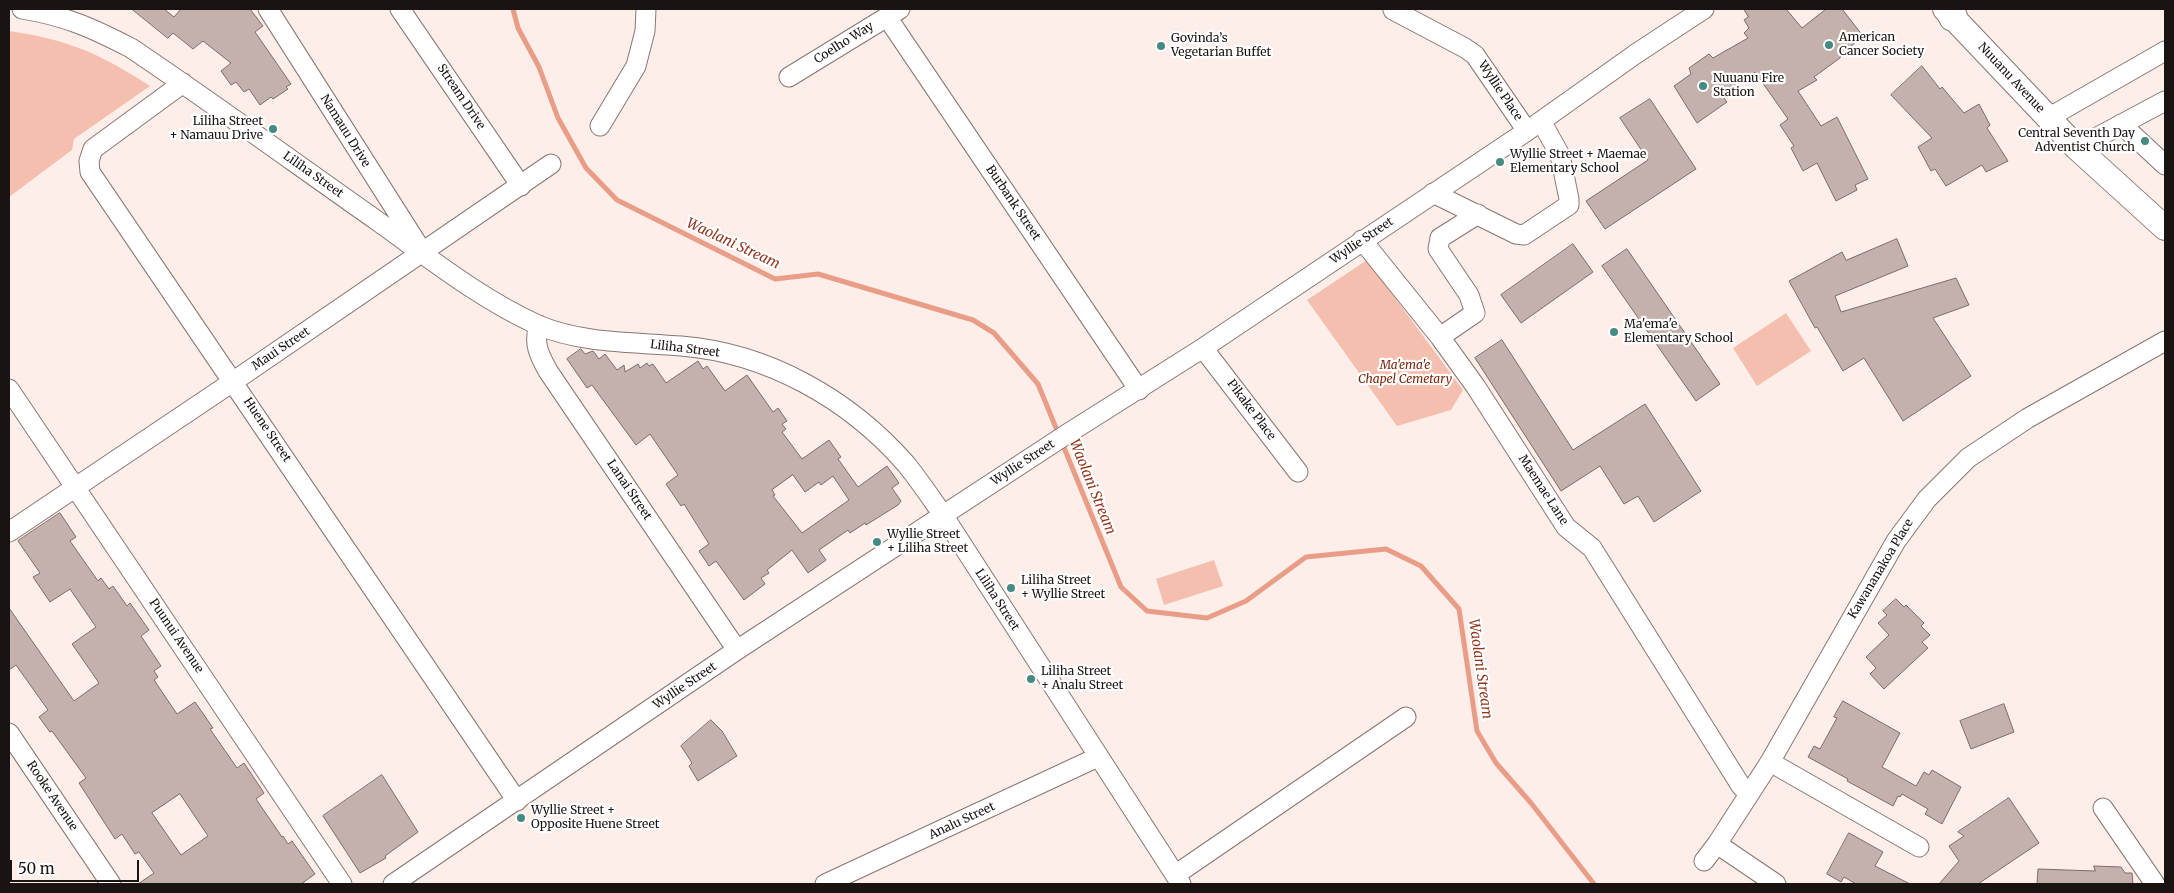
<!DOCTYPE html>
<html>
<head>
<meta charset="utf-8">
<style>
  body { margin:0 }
  #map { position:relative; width:2174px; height:893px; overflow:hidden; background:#feeee9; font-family:Merriweather,serif }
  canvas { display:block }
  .frame { position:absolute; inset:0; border:10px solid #191311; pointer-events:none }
  .scale { position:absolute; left:10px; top:860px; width:129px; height:22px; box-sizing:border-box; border:2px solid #191311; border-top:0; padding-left:6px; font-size:15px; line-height:18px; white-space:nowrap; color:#191311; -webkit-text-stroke:4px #fff; paint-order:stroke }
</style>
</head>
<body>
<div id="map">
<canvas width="2174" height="893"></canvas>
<div class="frame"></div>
<div class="scale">50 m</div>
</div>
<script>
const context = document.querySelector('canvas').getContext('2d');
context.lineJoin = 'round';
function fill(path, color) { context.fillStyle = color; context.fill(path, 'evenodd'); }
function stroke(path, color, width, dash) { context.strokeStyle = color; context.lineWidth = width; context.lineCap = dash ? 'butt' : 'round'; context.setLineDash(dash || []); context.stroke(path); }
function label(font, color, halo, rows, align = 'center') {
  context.font = font + ' Merriweather,serif'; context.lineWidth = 4.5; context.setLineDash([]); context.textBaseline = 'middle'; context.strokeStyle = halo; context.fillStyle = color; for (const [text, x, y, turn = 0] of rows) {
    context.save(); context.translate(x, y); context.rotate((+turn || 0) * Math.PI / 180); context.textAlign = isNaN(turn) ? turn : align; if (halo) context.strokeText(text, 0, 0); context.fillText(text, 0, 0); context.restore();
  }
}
const green = new Path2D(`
  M9 31C69 40 99 53 150 86L74 139 72 150 9 197Z
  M1367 260 1463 390 1451 410 1397 426 1307 300Z
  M1786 313 1811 351 1757 386 1733 348Z
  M1214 560 1223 586 1164 605 1156 579Z`);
const stream = new Path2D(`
  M513 9 518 28 539 67 558 118 586 168 617 200 775 279 818 274 973 320 994 333 1038 384 1121 587 1147 611 1207 618 1246 601 1306 557 1386 549 1421 566 1459 609 1477 731 1496 763 1531 803 1594 884`);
const building = new Path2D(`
  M132 9H164L174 17 181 9H250L263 26 255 32 291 84 286 87 288 89 273 99 271 97 260 105 249 89 244 92 236 82 231 85 221 71 231 63 203 41 193 49 173 33 168 38Z
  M1744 9H1786L1802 28 1826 9H1842L1863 36 1841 55 1840 58 1814 77 1817 80 1798 91 1821 126 1837 117 1868 179 1855 185 1857 190 1836 201 1817 163 1803 171 1791 148 1794 146 1780 125 1788 119 1755 72 1726 93 1727 95 1724 98 1727 102 1697 123 1674 86 1691 74 1689 68 1709 54 1713 58 1748 38 1744 33 1749 28 1744 20 1748 17Z
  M1922 66 1940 89 1942 87 1964 113 1979 104 1990 125 1987 128 2008 161 1986 172 1982 165 1946 186 1935 169 1931 171 1918 147 1932 138 1891 95Z
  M1650 99 1696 169 1605 229 1586 201 1648 160 1620 118Z
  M1897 239 1908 266 1835 296 1841 312 1956 278 1969 305 1933 318 1971 376 1903 421 1864 358 1843 371 1817 327 1815 328 1789 281 1842 252 1846 260Z
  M1573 244 1593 272 1521 323 1501 295Z
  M1627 249 1720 384 1696 401 1602 266Z
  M1502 340 1573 450 1645 404 1701 491 1654 522 1638 496 1624 504 1600 466 1561 491 1475 358Z
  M581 349 585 354 593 351 599 359 605 354 617 370 624 365 625 372 638 364 640 368 647 363 649 366 653 364 666 383 698 361 703 369 707 366 725 391 747 375 773 412 778 408 787 421 782 424 786 429 782 432 802 459 829 440 841 457 838 459 858 487 887 466 899 483 892 488 901 501 898 505 866 525 865 523 850 533 848 530 819 550 826 560 808 573 792 550 767 570 769 573 761 578 765 584 744 600 716 561 709 566 699 551 709 544 684 504 681 506 666 484 678 475 650 434 636 445 592 385 587 388 567 359ZM793 475 805 492 819 482 821 485 833 476 849 500 802 533 773 496 775 495 772 490Z
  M60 513 76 537 70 541 98 581 101 578 109 589 113 586 127 606 130 603 149 630 141 636 161 666 154 671 158 677 154 680 177 714 195 702 213 728 210 729 237 768 244 763 264 793 256 799 282 837 283 836 288 844 292 841 315 874 301 884H138L154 873 139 852 135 854 122 834 115 839 79 783 86 778 52 731 50 732 39 717 48 710 16 665 9 670V608L74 701 99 683 72 644 96 627 70 589 50 602 33 577 40 573 18 541ZM180 794 208 836 181 855 152 813Z
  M1896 599 1904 607 1906 605 1924 623 1921 626 1930 635 1922 642 1928 648 1884 689 1870 674 1876 668 1866 657 1889 635 1878 623 1887 615 1883 611Z
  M1843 701 1900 733 1882 767 1916 786 1924 772 1929 775 1932 770 1961 787 1942 824 1925 814 1928 809 1902 794 1900 797 1898 796 1893 806 1847 781 1848 779 1808 757 1814 746 1820 749 1837 718 1834 717Z
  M2004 704 2014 732 1971 749 1960 721Z
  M711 720 722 731 737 756 698 781 689 766 692 763 681 746Z
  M382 775 418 832 385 856 386 858 360 873 323 816Z
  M2009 798 2039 843 1978 884H1939L1959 861 1949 846 1964 836 1958 832Z
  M1849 833 1883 852 1875 866 1910 884H1856L1844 877 1841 882 1827 874Z
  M2094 866 2121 867 2125 873H2132L2133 884H2037L2038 869 2095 871Z`);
const minor = new Path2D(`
  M22 9C66 16 92 28 131 48 214 104 295 163 376 220 428 257 480 299 538 325 583 344 634 342 681 346 768 353 849 399 906 464 919 480 931 498 943 515L1181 884
  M268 9 418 245
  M400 9 521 186
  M1393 10 1465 48 1475 55 1527 131
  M887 17 1139 390
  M789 77 900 9
  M183 83 93 149 89 161 90 172 517 801
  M2048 118 2165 51
  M2121 124 2165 165
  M600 126 636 66 645 31 646 9
  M2077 148 2165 101
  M1433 193 1516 234 1524 235 1569 205V199L1560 155 1541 121
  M1362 240 1440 337 1476 387 1566 527 1592 548 1741 786 1749 793
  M539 325C533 343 539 355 548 371L737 650
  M1440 337 1475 313 1469 295 1438 249 1440 238 1478 214
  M1203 348 1298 472
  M9 389 342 884
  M9 532 234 381 551 164
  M9 733 111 884
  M1770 762 1919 847
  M2103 808 2155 884
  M1717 844 1776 884
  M1704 861 1717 844 1770 762 1896 541 1927 499 1968 458 2028 418 2165 341
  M1175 875 1406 717
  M393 884 737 650 1067 434 1203 348 1527 131 1637 53 1704 9
  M825 884 1098 757`);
const major = new Path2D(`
  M1945 9 2077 148 2165 228`);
const highway = new Path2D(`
  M1950 9 1953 17`);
const markers = [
  [1829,45,5,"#458b83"],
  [1161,46,5,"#458b83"],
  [1703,86,5,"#458b83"],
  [273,129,5,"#458b83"],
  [2145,141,5,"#458b83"],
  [1500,162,5,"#458b83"],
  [1614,332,5,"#458b83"],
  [877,542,5,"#458b83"],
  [1011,588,5,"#458b83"],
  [1031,679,5,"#458b83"],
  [521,818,5,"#458b83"]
];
const poiNames = [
  ["American",1839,38],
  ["Cancer Society",1839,52],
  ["Govinda’s",1171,39],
  ["Vegetarian Buffet",1171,53],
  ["Nuuanu Fire",1713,79],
  ["Station",1713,93],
  ["Liliha Street",263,122,"right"],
  ["+ Namauu Drive",263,136,"right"],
  ["Central Seventh Day",2135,134,"right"],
  ["Adventist Church",2135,148,"right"],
  ["Wyllie Street + Maemae",1510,155],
  ["Elementary School",1510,169],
  ["Ma'ema'e",1624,325],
  ["Elementary School",1624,339],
  ["Wyllie Street",887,535],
  ["+ Liliha Street",887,549],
  ["Liliha Street",1021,581],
  ["+ Wyllie Street",1021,595],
  ["Liliha Street",1041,672],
  ["+ Analu Street",1041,686],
  ["Wyllie Street +",531,811],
  ["Opposite Huene Street",531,825]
];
const streetNames = [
  ["Coelho Way",844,43,-32],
  ["Nuuanu Avenue",2011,78,47],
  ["Wyllie Place",1500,91,56],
  ["Stream Drive",461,97,56],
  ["Namauu Drive",345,131,58],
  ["Liliha Street",313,175,35],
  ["Burbank Street",1013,203,56],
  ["Wyllie Street",1362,241,-34],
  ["Maui Street",281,349,-34],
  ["Liliha Street",685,349,7],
  ["Pikake Place",1251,410,53],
  ["Huene Street",267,430,56],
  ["Wyllie Street",1023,463,-33],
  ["Lanai Street",629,490,56],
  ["Maemae Lane",1543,490,57],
  ["Kawananakoa Place",1881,569,-59],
  ["Liliha Street",997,600,57],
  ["Puunui Avenue",176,636,56],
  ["Wyllie Street",685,686,-34],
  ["Rooke Avenue",52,796,56],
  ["Analu Street",962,821,-25]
];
const parkNames = [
  ["Ma'ema'e",1405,366],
  ["Chapel Cemetary",1405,380]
];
const waterNames = [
  ["Waolani Stream",733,244,25],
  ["Waolani Stream",1092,487,68],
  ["Waolani Stream",1480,669,82]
];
fill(green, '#f5bfaf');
stroke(stream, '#e99d87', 5);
fill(building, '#c5b1ac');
stroke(building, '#7d6b66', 1);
stroke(minor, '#887671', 21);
stroke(major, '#887671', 26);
stroke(highway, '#887671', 30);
stroke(minor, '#fff', 19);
stroke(major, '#fff', 24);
stroke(highway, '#fff', 28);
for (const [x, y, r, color] of markers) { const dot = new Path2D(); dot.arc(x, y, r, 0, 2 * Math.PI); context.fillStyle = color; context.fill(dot); stroke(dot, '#fff', 2); }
label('12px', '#191311', '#fff', poiNames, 'left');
label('12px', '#191311', '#fff', streetNames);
label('italic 12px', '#7b2307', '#fff', parkNames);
label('italic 14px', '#90361d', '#fff', waterNames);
</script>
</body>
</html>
